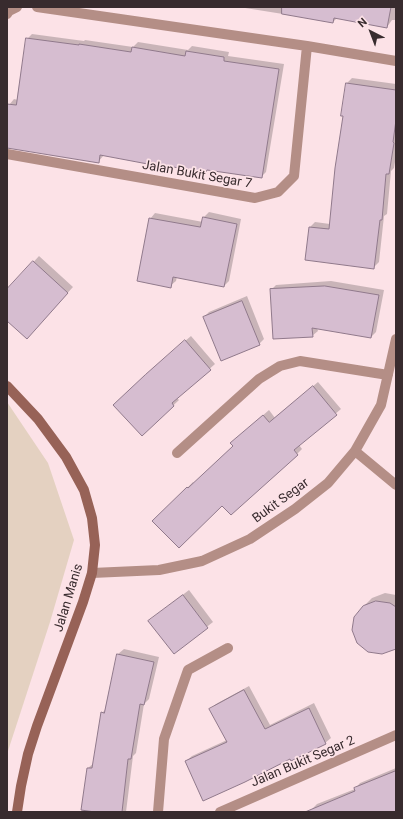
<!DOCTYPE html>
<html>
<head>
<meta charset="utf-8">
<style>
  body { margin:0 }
  #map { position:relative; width:403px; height:819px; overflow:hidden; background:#fce2e7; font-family:Roboto,sans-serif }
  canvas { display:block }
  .frame { position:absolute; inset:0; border:8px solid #382b2e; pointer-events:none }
  .north { position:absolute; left:351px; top:12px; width:40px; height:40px; -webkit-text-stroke:3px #fce2e7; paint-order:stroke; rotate:318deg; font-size:11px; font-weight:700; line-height:16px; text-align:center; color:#382b2e }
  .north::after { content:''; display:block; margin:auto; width:14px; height:18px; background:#382b2e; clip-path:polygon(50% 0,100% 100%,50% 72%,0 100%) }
</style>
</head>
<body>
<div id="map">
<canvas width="403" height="819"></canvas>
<div class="frame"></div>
<div class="north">N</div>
</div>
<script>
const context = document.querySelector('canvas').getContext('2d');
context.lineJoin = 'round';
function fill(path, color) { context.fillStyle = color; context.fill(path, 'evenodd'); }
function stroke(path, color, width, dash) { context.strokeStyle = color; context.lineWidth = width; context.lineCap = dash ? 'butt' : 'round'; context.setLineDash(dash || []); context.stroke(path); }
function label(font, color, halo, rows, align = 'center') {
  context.font = font + ' Roboto,sans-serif'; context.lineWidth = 3.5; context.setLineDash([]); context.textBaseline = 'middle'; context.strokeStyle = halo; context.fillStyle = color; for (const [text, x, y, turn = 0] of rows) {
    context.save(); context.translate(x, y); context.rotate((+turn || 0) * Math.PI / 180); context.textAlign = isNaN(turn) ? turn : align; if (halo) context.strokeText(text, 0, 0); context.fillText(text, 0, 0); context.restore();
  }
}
const green = new Path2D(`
  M7 402 48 463 74 540 50 622 7 754Z`);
const shadow = new Path2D(`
  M239 7H396V20H392L387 27 337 18 333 22Z
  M32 34 84 41 85 40 133 47 138 42 188 50 192 46 229 52 228 56 284 64 266 172 261 177 104 155 98 162 7 147V117L9 105 14 99 18 100 27 39Z
  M352 78 396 84V156L394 168 391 171 387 214 384 216 379 262 373 268 310 227 315 222 330 224 344 115 347 83Z
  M209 212 241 219 229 281 224 286 177 276 176 281 170 286 150 219 155 213 203 222 204 217Z
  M39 256 73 287 32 332 7 320V291Z
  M331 281 384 290 376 332 371 337 317 328 318 331 312 336 271 290 276 285Z
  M247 296 264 339 259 344 204 317 209 312Z
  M191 336 215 364 177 398 179 400 142 435 151 370Z
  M318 382 341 409 299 445 302 449 297 454 222 504 154 521 193 482 194 483 234 446 237 438 269 410 275 418Z
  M189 590 213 622 176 651 155 616Z
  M385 593 396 595V647L364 606 372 598Z
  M124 649 159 657 149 699 144 704 136 753 133 756 126 812H82L88 768 94 763 102 713 106 709 118 654Z
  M249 686 270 725 314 703 331 738 325 743 290 758 186 761 192 756 227 740 211 709 216 704Z
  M396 768V812H308L312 810V809L317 804 355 789 360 783Z`);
const building = new Path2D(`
  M282 7H391L387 28 334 18 333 23 282 14Z
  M26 38 79 45V44L131 52 132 47 185 56 186 51 224 57V61L279 69 262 178 207 170 206 172 153 164V165L100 155 99 163 7 148V104L16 105Z
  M346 83 396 90V120L393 142 394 143 389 174H386L382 220H380L374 269 305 260 309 227 329 229 335 168 343 116H341Z
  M203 217 237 224 224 287 173 277 171 288 137 281 149 218 200 227Z
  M33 261 68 293 27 339 7 321V289Z
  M325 286 379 295 371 338 312 328 313 337 273 339 270 289Z
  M242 301 260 345 221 361 203 317Z
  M185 340 211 370 172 403 174 406 142 436 113 405 145 375Z
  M313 386 337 415 294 450 298 455 231 515 222 506 179 548 152 521 187 487 188 488 233 446 230 443 263 415 269 422Z
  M183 595 208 628 174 654 148 621Z
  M376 601 390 603 396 607V649L382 654 368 652 357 643 352 630 354 617 363 606Z
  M117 654 154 662 144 705 140 704 131 759H128L122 812H95L81 810 87 768H92L101 712 104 713Z
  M244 690 265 729 309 708 326 744 291 761 290 759 245 782 203 801 185 761 227 742 209 709Z
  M396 771V812H305L355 791 354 788Z`);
const street = new Path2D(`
  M37 7 307 46 396 61
  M7 14 9 11 17 7
  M7 154 255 198 278 192 294 176 307 46
  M355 451 396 485
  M177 453 259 379 280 366 300 361 388 375
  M92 573 159 570 202 561 250 539 295 509 328 483 355 451 381 405 396 339
  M158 812 164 739 188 670 228 648
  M220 812 396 735`);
const secondary = new Path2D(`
  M7 386 38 419 66 457 84 490 92 518 95 545 92 573 83 602 37 726 28 754 21 786 17 812`);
const streetNames = [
  ["Jalan Bukit Segar 7",197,175,10],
  ["Bukit Segar",281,501,-36],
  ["Jalan Manis",69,598,-73],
  ["Jalan Bukit Segar 2",303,762,-23]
];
fill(green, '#e4d1c1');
fill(shadow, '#0003');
fill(building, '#d6bdd0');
stroke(building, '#90798b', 1);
stroke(street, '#b48e86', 10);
stroke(secondary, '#976257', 10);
label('13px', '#382b2e', '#fce2e7', streetNames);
</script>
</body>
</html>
